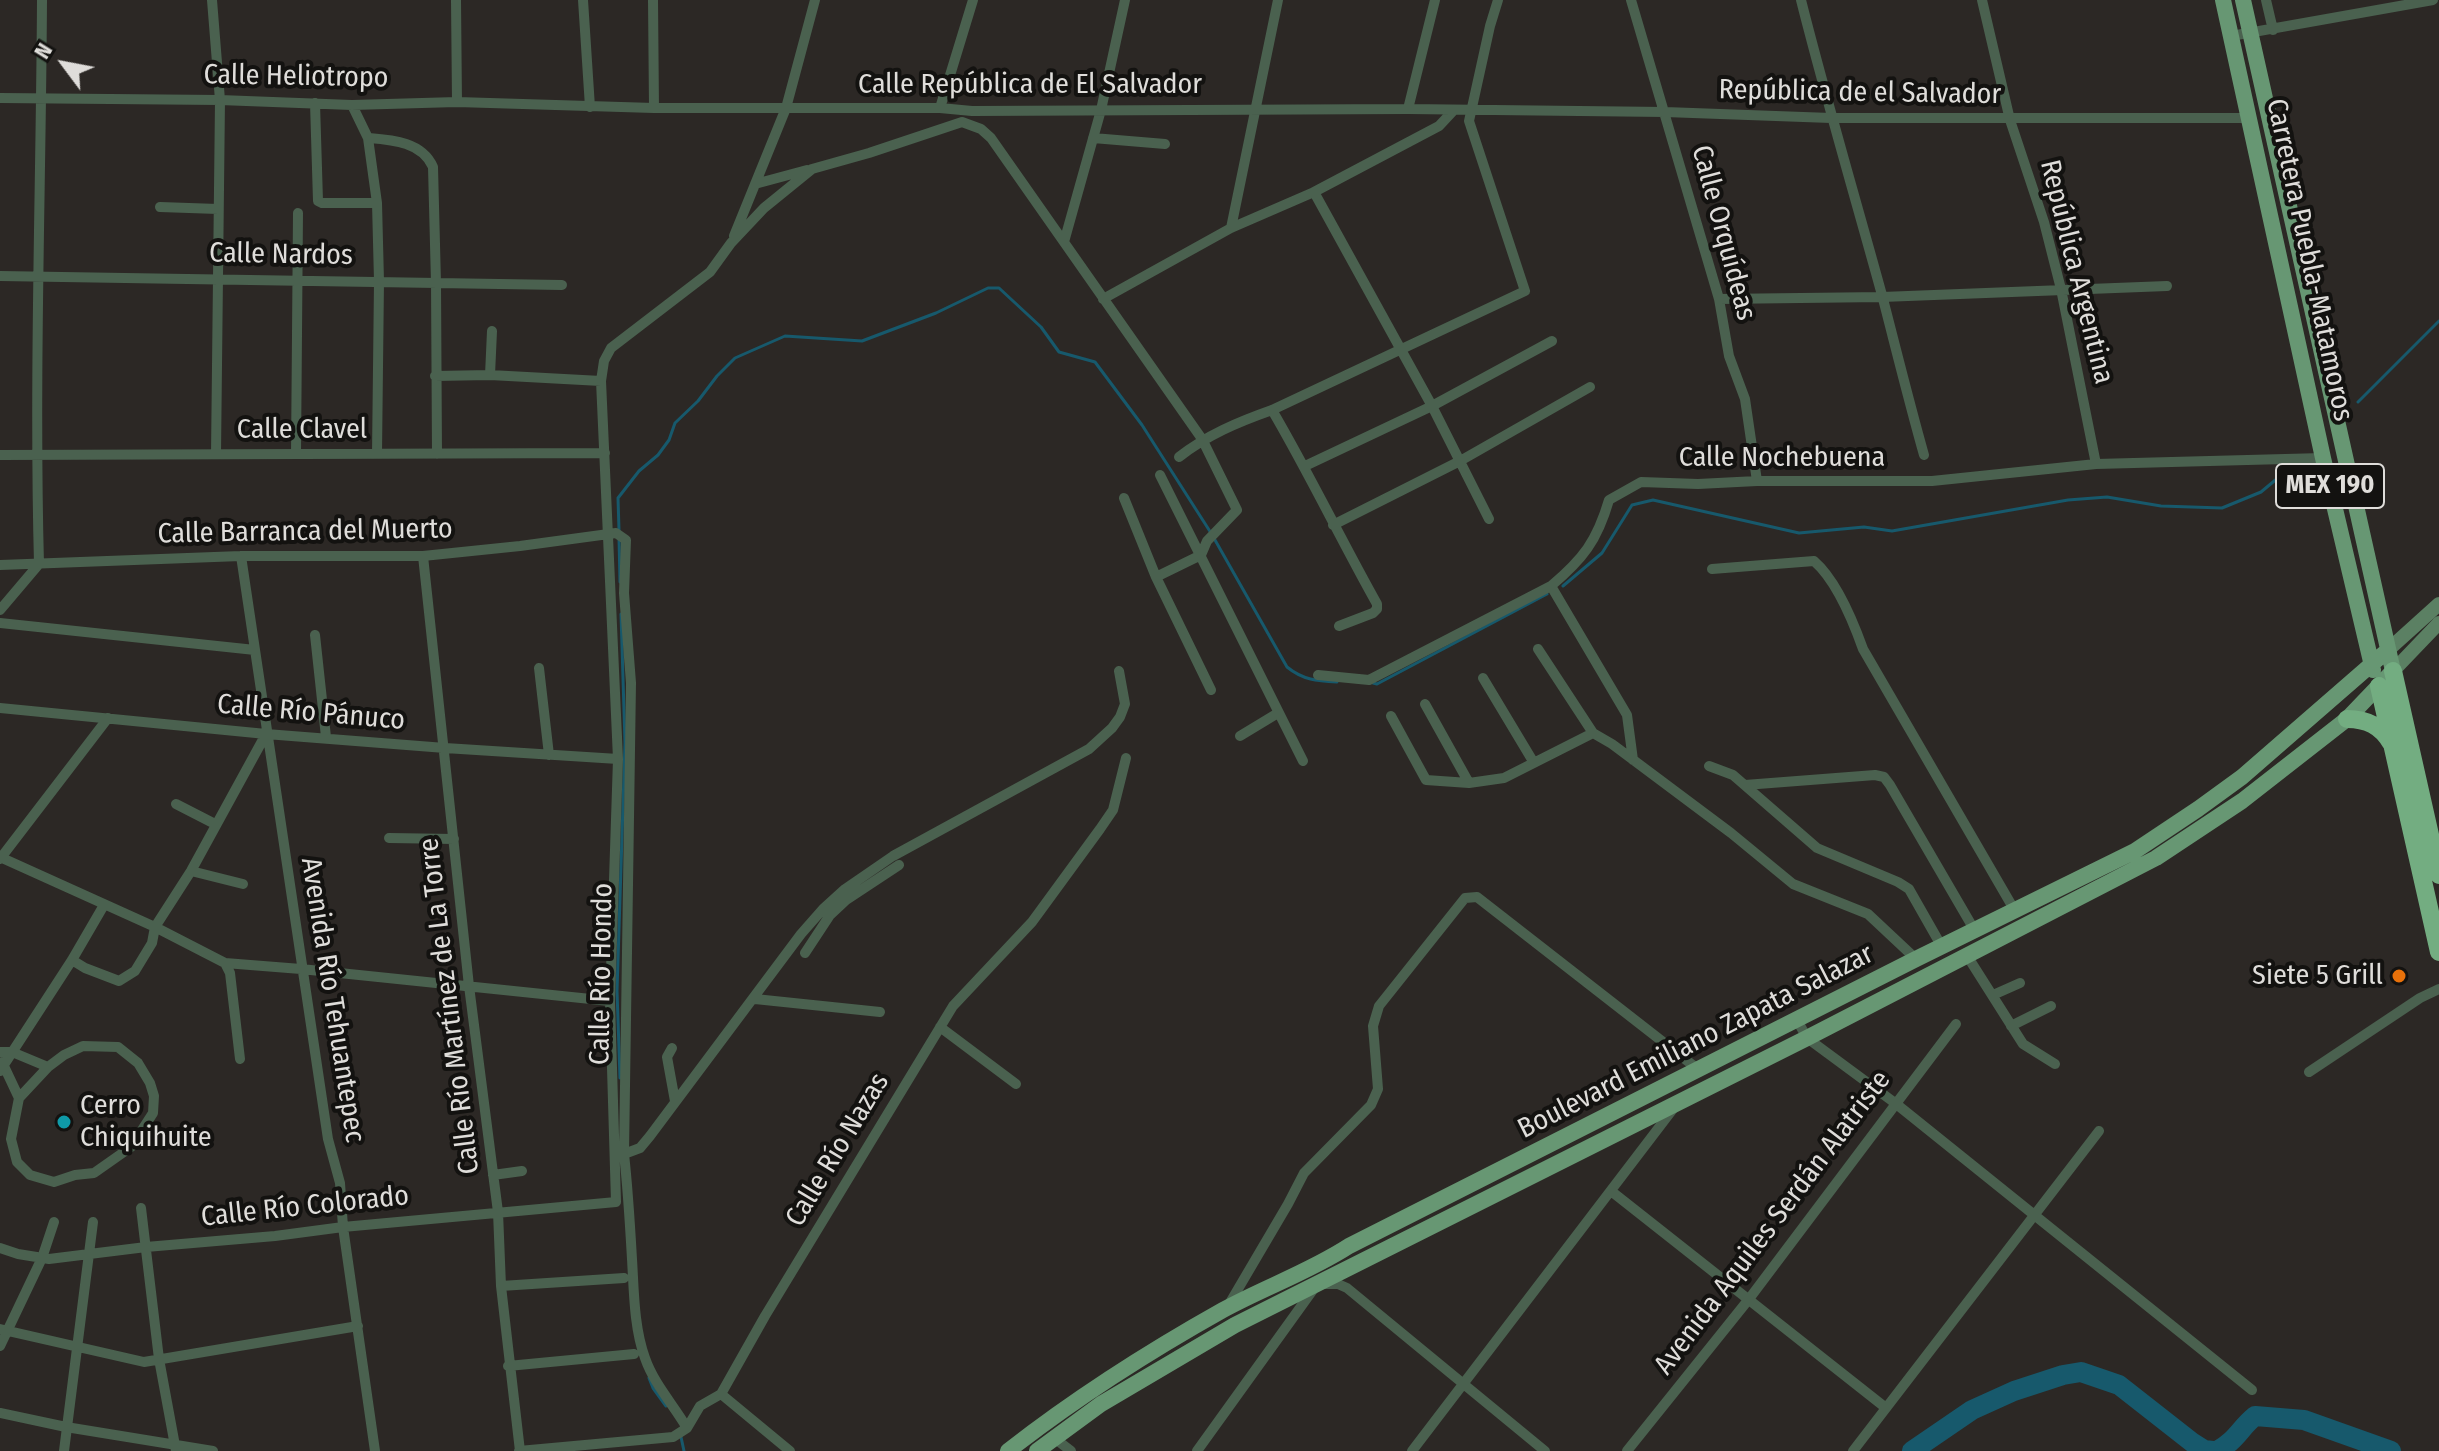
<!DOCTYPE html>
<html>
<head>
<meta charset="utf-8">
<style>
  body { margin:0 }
  #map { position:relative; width:2439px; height:1451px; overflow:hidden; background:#2c2825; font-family:"Fira Sans Condensed",sans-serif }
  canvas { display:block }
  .north { position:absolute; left:24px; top:24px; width:80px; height:80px; -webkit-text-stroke:6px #131210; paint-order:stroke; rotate:302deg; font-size:22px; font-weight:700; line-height:32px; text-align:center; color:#dfddda }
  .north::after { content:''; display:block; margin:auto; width:28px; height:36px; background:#dfddda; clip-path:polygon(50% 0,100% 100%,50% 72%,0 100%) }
</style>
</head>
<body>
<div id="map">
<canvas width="2439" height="1451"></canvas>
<div class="north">N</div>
</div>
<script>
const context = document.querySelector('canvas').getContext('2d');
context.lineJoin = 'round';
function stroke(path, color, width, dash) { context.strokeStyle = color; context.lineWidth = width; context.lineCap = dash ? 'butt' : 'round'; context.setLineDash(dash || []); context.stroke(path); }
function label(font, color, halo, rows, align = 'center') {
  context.font = font + ' "Fira Sans Condensed",sans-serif'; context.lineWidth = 8; context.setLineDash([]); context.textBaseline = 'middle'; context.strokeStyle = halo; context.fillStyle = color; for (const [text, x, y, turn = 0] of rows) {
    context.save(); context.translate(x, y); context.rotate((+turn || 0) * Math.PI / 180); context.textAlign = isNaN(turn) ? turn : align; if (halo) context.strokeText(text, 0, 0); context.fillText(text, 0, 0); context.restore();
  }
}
const stream = new Path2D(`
  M2358 402 2439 321
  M619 530 618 498 639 471 658 455 669 440 675 423 698 401 717 376 735 358 785 336 862 341 936 313 988 288H999L1041 327 1059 352 1095 362 1142 425 1211 533
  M619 538 620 582
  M1215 540 1287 667C1303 680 1317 681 1337 682
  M1563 586 1602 553 1632 505 1653 500 1799 533 1864 527 1892 531 2068 500 2107 497 2161 506 2222 508 2261 492 2291 467
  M1373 683 1377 684 1547 594
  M620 1078 617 991 625 743 621 614
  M649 1378 653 1388 666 1406
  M681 1437 684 1451`);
const river = new Path2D(`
  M1912 1451 1972 1410 2014 1391 2063 1375 2081 1372 2119 1385 2193 1443 2204 1450 2213 1451
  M2217 1451C2237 1440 2240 1428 2255 1416L2304 1420 2391 1451`);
const street = new Path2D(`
  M212 0 220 100 216 454
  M456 0 457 102
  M583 0 590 107
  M653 0 654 108
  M1631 0 1719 299 1729 356 1745 399 1757 481
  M1801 0C1826 99 1855 197 1882 295 1896 349 1909 402 1924 455
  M1982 0 2010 120 2044 222 2061 289 2096 464
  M2266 0 2273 30
  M2231 36 2433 0
  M0 98 220 100 352 105 457 102 654 108H940L972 111 1408 109 1665 112 1831 118H2250
  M315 103 318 201 322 203H377
  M352 105 368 138 377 203 379 281 377 454
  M940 108 973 0
  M1408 109 1435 0
  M368 138C393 140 422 142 433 167L436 283 437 454
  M1093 138 1165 144
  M755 184 807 170
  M1314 192 1432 406 1489 519
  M160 207 218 209
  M1231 228 1278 0
  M734 236 786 108 815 0
  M1064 242 1101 110 1125 0
  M0 276 562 285
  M1103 299 1231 228 1314 192 1439 126 1453 111
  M1719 299 1882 297 2167 286
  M490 375 492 331
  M435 376 490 375 601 381
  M1272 410C1309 473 1341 540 1377 604V609L1373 613 1339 626
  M296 454 298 213
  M0 455 605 453
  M1179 457C1207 435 1238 422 1272 410L1525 291 1469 121 1490 26 1498 0
  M1305 466 1432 406 1552 341
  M1160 475 1303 761
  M1124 498 1156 577 1211 690
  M1333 525 1460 461 1590 387
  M241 556 328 1139 340 1183 343 1227 375 1451
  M423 556 469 986 498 1212 501 1286 520 1451
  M0 565 241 556H423L520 546 616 533 626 540 624 593 631 683 624 1154C628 1189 630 1224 632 1259 634 1292 634 1328 645 1358 654 1384 673 1404 687 1428
  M1712 569 1814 561C1836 580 1853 621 1863 649L2015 911
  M1551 586 1627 715 1633 760
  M0 610 39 564C34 376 41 188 42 0
  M0 623 255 650
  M315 635 326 737
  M1538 649 1593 733 1612 744 1731 833 1793 884 1868 914 1916 959
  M539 668 549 755
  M1318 675 1369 680 1551 586C1583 559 1597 541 1609 500L1641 482 1698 484 1757 481H1932L2096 464 2323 458
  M1483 678 1534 763
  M1425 704 1469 783
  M0 708 266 734 445 748 618 759
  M1391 716 1426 780 1469 783 1504 778 1593 733
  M1240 736 1278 713
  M1709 766 1733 775 1817 848 1898 882 1909 889 1942 947
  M1745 785 1875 775 1884 777 1890 785 1975 931
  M176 804 215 824
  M389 838 454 839
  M0 857 155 927 225 963 301 969 610 1001
  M0 859 108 718
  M191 871 243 884
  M805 953 830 915 846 900 899 865
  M1966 954 2023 1044 2055 1064
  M72 960 85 968 119 981 135 971 152 943 155 927 191 871 266 734
  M225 963 230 973 240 1059
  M1993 995 2020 983
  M755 999 880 1012
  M1797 1020 1807 1038 1895 1103 2252 1390
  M2011 1026 2051 1006
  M940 1027 1016 1084
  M83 1046 118 1047 138 1063 150 1083 154 1096 153 1113 131 1147 94 1173 75 1175 54 1182 30 1175 17 1162 11 1139 19 1098 48 1067 64 1055Z
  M672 1048 667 1057 675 1101
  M0 1052H12L48 1067
  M2 1062 19 1098
  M0 1071 72 960 104 905
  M2309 1072 2420 998 2439 989
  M624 1154 640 1148 650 1136 801 934 823 909 845 889 893 856 1089 749 1112 728 1120 717 1125 704 1119 671
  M493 1175 522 1171
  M1611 1191 1886 1408
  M141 1208 159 1359 176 1451
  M0 1248 18 1254 49 1259 146 1247 275 1236 343 1227 616 1202 610 1001 618 759 601 381 604 361 611 348 710 272 731 243 764 208 812 169 869 153 962 122 981 129 991 138 1202 439 1237 510 1207 541 1201 555 1156 577
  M1324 1284H1338L1347 1288 1545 1451
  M501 1286 624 1278
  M1228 1306 1288 1204 1304 1173 1371 1105 1378 1089 1373 1026 1379 1006 1465 898 1477 897 1699 1070
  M0 1329 144 1362 358 1326
  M0 1346 42 1258 54 1222
  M508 1366 634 1354
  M721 1394 790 1451
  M0 1413 66 1427 213 1451
  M1053 1437 1071 1451
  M64 1451 93 1222
  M519 1451 673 1437 687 1428 700 1406 721 1394 765 1316 953 1006 1032 922 1100 829 1113 810 1126 758
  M1197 1451 1315 1287
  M1412 1451 1673 1109
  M1627 1451 1749 1299 1956 1024
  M1853 1451 2099 1131`);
const secondary = new Path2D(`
  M2388 650 2439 604
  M2393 671 2439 623`);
const primary = new Path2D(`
  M2223 0 2323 458 2373 670
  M1008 1451C1076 1398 1148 1352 1223 1310 1265 1287 1309 1272 1349 1246L1916 959 2135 851 2198 809 2242 777 2388 650
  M1037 1451 1101 1404 1235 1325 1807 1038 2156 858 2242 801 2347 719 2393 671 2243 0`);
const highway = new Path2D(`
  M2393 671 2439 875
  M2379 686 2439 952
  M2347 719C2367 719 2381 726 2391 743`);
const markers = [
  [2399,976,8,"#e8710a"],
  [64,1122,8,"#0f9aa8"]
];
const shields = [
  [2330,486,108]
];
const shieldNames = [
  ["MEX 190",2330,486]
];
const streetNames = [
  ["Calle Heliotropo",296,77,1],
  ["Calle República de El Salvador",1030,85],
  ["República de el Salvador",1860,93,1],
  ["Calle Orquídeas",1723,233,75],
  ["Calle Nardos",281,255,1],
  ["Carretera Puebla-Matamoros",2309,260,78],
  ["República Argentina",2076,272,76],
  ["Calle Clavel",302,430],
  ["Calle Nochebuena",1782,458],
  ["Calle Barranca del Muerto",305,532,-1],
  ["Calle Río Pánuco",311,713,5],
  ["Calle Río Hondo",602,974,-89],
  ["Avenida Río Tehuantepec",332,1000,81],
  ["Calle Río Martínez de La Torre",450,1006,-97],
  ["Boulevard Emiliano Zapata Salazar",1696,1042,-27],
  ["Calle Río Nazas",838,1150,-59],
  ["Calle Río Colorado",305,1207,-6],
  ["Avenida Aquiles Serdán Alatriste",1773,1223,-53]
];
const poiNames = [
  ["Siete 5 Grill",2383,976],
  ["Cerro",80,1106,"left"],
  ["Chiquihuite",80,1138,"left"]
];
stroke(stream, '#17596c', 3);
stroke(river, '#17596c', 20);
stroke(street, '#4a614f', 10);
stroke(secondary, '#5b8063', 14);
stroke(primary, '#679773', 16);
stroke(highway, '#73ad81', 18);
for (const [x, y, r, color] of markers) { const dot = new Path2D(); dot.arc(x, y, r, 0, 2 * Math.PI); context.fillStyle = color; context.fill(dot); stroke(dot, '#131210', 3); }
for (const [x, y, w] of shields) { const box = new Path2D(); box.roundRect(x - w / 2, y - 22, w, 44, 6); context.fillStyle = '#131210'; context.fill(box); stroke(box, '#dfddda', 2); }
label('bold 26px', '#dfddda', null, shieldNames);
label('28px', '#dfddda', '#131210', streetNames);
label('28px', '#dfddda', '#131210', poiNames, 'right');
</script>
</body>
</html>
